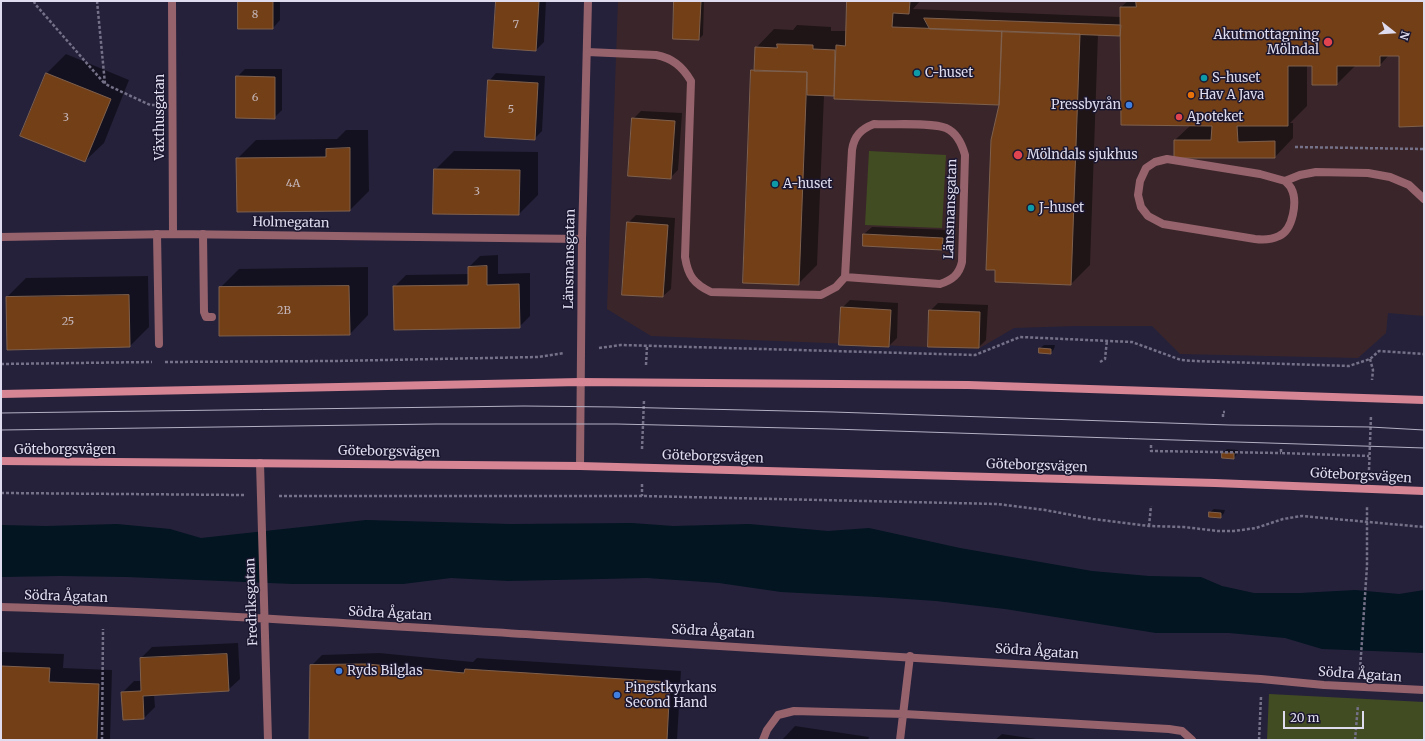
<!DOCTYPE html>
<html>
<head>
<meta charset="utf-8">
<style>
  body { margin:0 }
  #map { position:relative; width:1425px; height:741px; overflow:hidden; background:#25213b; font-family:Merriweather,serif }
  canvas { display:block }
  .frame { position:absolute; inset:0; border:2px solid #dedcee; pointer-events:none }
  .north { position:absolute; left:1373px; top:12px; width:40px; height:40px; -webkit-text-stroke:3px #1c1730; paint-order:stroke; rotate:107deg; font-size:11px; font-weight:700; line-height:16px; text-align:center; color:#dedcee }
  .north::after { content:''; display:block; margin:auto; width:14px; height:18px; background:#dedcee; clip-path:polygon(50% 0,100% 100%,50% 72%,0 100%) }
  .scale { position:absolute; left:1283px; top:711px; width:81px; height:18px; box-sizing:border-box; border:2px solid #dedcee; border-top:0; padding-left:5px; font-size:12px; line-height:14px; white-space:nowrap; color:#dedcee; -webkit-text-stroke:3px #1c1730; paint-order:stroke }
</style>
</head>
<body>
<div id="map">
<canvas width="1425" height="741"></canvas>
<div class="frame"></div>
<div class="north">N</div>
<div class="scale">20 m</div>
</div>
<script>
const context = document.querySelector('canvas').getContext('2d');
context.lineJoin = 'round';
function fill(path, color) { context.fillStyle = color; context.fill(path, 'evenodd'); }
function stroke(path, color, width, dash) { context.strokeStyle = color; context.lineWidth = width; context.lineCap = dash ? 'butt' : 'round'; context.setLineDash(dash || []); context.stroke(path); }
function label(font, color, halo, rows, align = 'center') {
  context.font = font + ' Merriweather,serif'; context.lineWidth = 3; context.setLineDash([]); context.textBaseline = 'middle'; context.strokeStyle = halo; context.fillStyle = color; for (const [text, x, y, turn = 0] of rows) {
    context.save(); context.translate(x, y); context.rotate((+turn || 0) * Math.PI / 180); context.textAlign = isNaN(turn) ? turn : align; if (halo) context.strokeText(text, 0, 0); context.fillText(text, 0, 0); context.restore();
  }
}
const medical = new Path2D(`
  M618 1H1424V316L1388 313 1386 333 1358 358 1180 354 1152 326H1076L1014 328 978 349 651 336 607 309Z`);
const green = new Path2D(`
  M869 151 946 155 942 228 865 225Z
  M1269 694 1424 702V740H1267Z`);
const water = new Path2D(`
  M366 520 511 524 632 523 673 526 749 524 828 531 869 528 960 548 1092 571 1149 576 1201 577 1222 586 1254 593H1300L1355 590 1399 594 1424 590V653L1322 649 1285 638 1229 633H1156L1005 609 936 601 877 597 781 592 719 583 647 578 508 581 451 578 403 584H293L127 577 60 576 1 577V525L46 526 117 524 170 529 201 538Z`);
const shadow = new Path2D(`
  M239 1H280V20L273 28Z
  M497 1H546L544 42 536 50Z
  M675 1H704L703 35 699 39Z
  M848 1H920L913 9 1121 17V7L1128 1H1424V125L1400 55H1389L1380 65H1356L1337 84 1313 65H1307V106L1290 123H1293V138L1275 157 1175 140 1191 125 1121 35 1098 34 1090 265 1071 284 1000 104 824 95 817 265 798 284 752 71 755 67 756 48 774 29 793 30 797 25 831 27V31H847Z
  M66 54 129 80 104 143 85 161 22 136 47 73Z
  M245 69H282V110L274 118 237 77Z
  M496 73 545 76 542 131 534 139 489 81Z
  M641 111 682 113 678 170 670 178 633 119Z
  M346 130H368L369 191 350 210 237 159 256 140 337 139Z
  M454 151 538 152V195L519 214 434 213 435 170Z
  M636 215 675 218 671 289 663 296 628 223Z
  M872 227 950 230V241L942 249 864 234Z
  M498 255V274L530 273V316L519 327 394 287 406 275 469 274V267L480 256Z
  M368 267V315L350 334 220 288 239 269Z
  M148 276 149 327 130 346 7 297 26 278Z
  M850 300 898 303 897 338 889 346 842 308Z
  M938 303 988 305 986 340 979 347 930 311Z
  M1044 345H1055L1054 349 1051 353 1040 348Z
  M1227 449 1238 450 1237 454 1234 458 1223 453Z
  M1214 509 1225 510 1224 513 1221 517 1210 512Z
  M238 643 240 679 228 690 154 694 155 707 144 718 122 693 134 681H142L141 658 152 647Z
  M1 652 64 654 63 668 112 670 110 740H1Z
  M379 653 473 662 477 658 681 671 677 740H310L311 666 322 655Z
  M795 726 869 737 868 740H782Z
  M1002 734 1043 740H995Z`);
const building = new Path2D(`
  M238 1H273V29H238Z
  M496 1H539L536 51 493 48Z
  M674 1H701L699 40 673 39Z
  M847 1H910L909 14 893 13 892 27 1002 31 999 105 834 99 836 45 845 46Z
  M1136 1H1424V126L1399 127V56H1380V66H1337V85H1312V66H1288V126H1237L1238 142 1275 141V158H1174V140H1211L1212 126 1121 125 1120 7H1136Z
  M924 18 1121 25 1120 36 930 29Z
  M1002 31 1080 34 1071 285 995 282V270H986L991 140 999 105Z
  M777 44 813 45V49L835 50 834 96 807 95V72L754 71 755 47 777 48Z
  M751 70 807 72 799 285 743 283Z
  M46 73 111 99 85 162 20 136Z
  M236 76 275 77V119L236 118Z
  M488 80 538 83 535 140 485 137Z
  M632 118 675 121 671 179 628 176Z
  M350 148V211L237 212 236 158 326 157V149Z
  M434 169 520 170 519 215 433 214Z
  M627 222 668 225 663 297 622 295Z
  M863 234 943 238 942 250 863 246Z
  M487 266V285L519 284 520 328 394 330 393 286 468 285V267Z
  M349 286 350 335 219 336V287Z
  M129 295 130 347 7 350 6 297Z
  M841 307 891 310 889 347 839 345Z
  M929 310 980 312 979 348 928 347Z
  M1039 348 1051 349V354L1039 353Z
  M1222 453H1234V459L1222 458Z
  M1209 512 1221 513V518L1209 517Z
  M227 654 229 691 143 696 144 719 123 720 121 692 141 691 140 658Z
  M367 664 464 673 465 669 670 682 667 740H309L310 665Z
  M1 666 50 668 49 682 99 684 97 740H1Z`);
const path = new Path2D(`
  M34 1 35 4 105 84
  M97 1 105 84 150 105H155
  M1295 147 1424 149
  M599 348 621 345 975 355 1020 337 1132 342 1181 360 1195 361 1349 366 1370 359 1379 351 1424 354
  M1370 359 1373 370 1372 380
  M165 362 334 361 538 357 564 353
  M1100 362 1105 359 1107 340
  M1 364 152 362
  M646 365 647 346
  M1223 417V412H1225
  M1151 445V451L1281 453
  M642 449 644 400
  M1281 449V453L1369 456
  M1369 470 1371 415
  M642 484V496
  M1 493 244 495
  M279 496H642L997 504 1045 510 1093 519 1149 526 1184 527 1218 531H1234L1256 528 1283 519 1302 516 1424 527
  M1149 526 1151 506
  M1360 670 1367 566V507
  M102 740 103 629
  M1259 740 1261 697
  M1355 740 1358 705`);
const lane = new Path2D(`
  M587 52 656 55C672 58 682 66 691 81L685 257C688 276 694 284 711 292L821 295 836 287 845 277 852 150C854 136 861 129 874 124 891 125 932 122 946 128 957 133 962 144 965 155L962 262C959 275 952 280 940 284L845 277
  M1285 181C1287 183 1290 186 1291 188 1298 201 1293 230 1279 236 1271 240 1263 240 1255 239L1163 224 1148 216 1141 207 1138 195 1140 181 1146 168 1155 162 1167 159 1260 174 1285 181 1300 175 1316 172 1368 173 1390 177 1409 185 1424 199
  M157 234 159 344
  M203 234 204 312 206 317H212
  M763 740 767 730 778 715 794 711 904 714 1169 729 1182 731 1192 740
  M900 740 910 656`);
const street = new Path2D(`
  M172 1 173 234
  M1 237 173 234 582 239
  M260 463 268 740
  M580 466 582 239 588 1
  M1 607C181 612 360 624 539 635 780 649 1021 663 1261 679L1324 685 1424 690`);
const secondary = new Path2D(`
  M1 394 580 382 968 385 1424 400
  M1 461 580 466 1215 483 1424 491`);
const tram = new Path2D(`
  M1 413 524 406 614 407 833 412 1229 425 1370 427 1424 430
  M1 430 436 424H617L832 429 1424 448`);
const markers = [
  [1328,42,5,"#e0444e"],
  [917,73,4,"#0f9aa8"],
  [1204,78,4,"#0f9aa8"],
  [1191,95,4,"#e8710a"],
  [1129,105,4,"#3f7fe0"],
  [1179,117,4,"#e0444e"],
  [1018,155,5,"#e0444e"],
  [775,184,4,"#0f9aa8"],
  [1031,208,4,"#0f9aa8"],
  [339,671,4,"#3f7fe0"],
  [617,695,4,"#3f7fe0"]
];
const numberNames = [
  ["8",255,15],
  ["7",516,25],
  ["6",255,98],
  ["5",511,110],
  ["3",66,118],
  ["4A",293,184],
  ["3",477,192],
  ["2B",284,311],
  ["25",68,322]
];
const poiNames = [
  ["Akutmottagning",1319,35,"right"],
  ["Mölndal",1319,50,"right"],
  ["C-huset",925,73],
  ["S-huset",1212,78],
  ["Hav A Java",1199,95],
  ["Pressbyrån",1121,105,"right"],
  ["Apoteket",1187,117],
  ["Mölndals sjukhus",1027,155],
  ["A-huset",783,184],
  ["J-huset",1039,208],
  ["Ryds Bilglas",347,671],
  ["Pingstkyrkans",625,688],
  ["Second Hand",625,703]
];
const streetNames = [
  ["Växthusgatan",160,117,-90],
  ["Länsmansgatan",951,209,-88],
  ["Holmegatan",291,223,1],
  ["Länsmansgatan",570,259,-89],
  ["Göteborgsvägen",65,450],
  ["Göteborgsvägen",389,452,1],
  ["Göteborgsvägen",713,457,2],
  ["Göteborgsvägen",1037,466,2],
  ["Göteborgsvägen",1361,476,3],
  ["Södra Ågatan",66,597,2],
  ["Fredriksgatan",252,602,-92],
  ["Södra Ågatan",390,614,3],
  ["Södra Ågatan",713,632,3],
  ["Södra Ågatan",1037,652,4],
  ["Södra Ågatan",1360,675,4]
];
fill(medical, '#3a262a');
fill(green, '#414c22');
fill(water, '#021520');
fill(shadow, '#0007');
fill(building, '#733f17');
stroke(building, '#7e604d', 1);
stroke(path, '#747188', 2.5, [3, 2]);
stroke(lane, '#96636d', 8);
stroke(street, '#96636d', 8);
stroke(secondary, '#d68595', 8);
stroke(tram, '#b3b0c4', 1);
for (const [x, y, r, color] of markers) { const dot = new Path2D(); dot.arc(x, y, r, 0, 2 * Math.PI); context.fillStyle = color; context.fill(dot); stroke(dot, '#1c1730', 1.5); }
label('11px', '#c3b5b8', null, numberNames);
label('13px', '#dedcee', '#1c1730', poiNames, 'left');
label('13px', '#dedcee', '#1c1730', streetNames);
</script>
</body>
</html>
